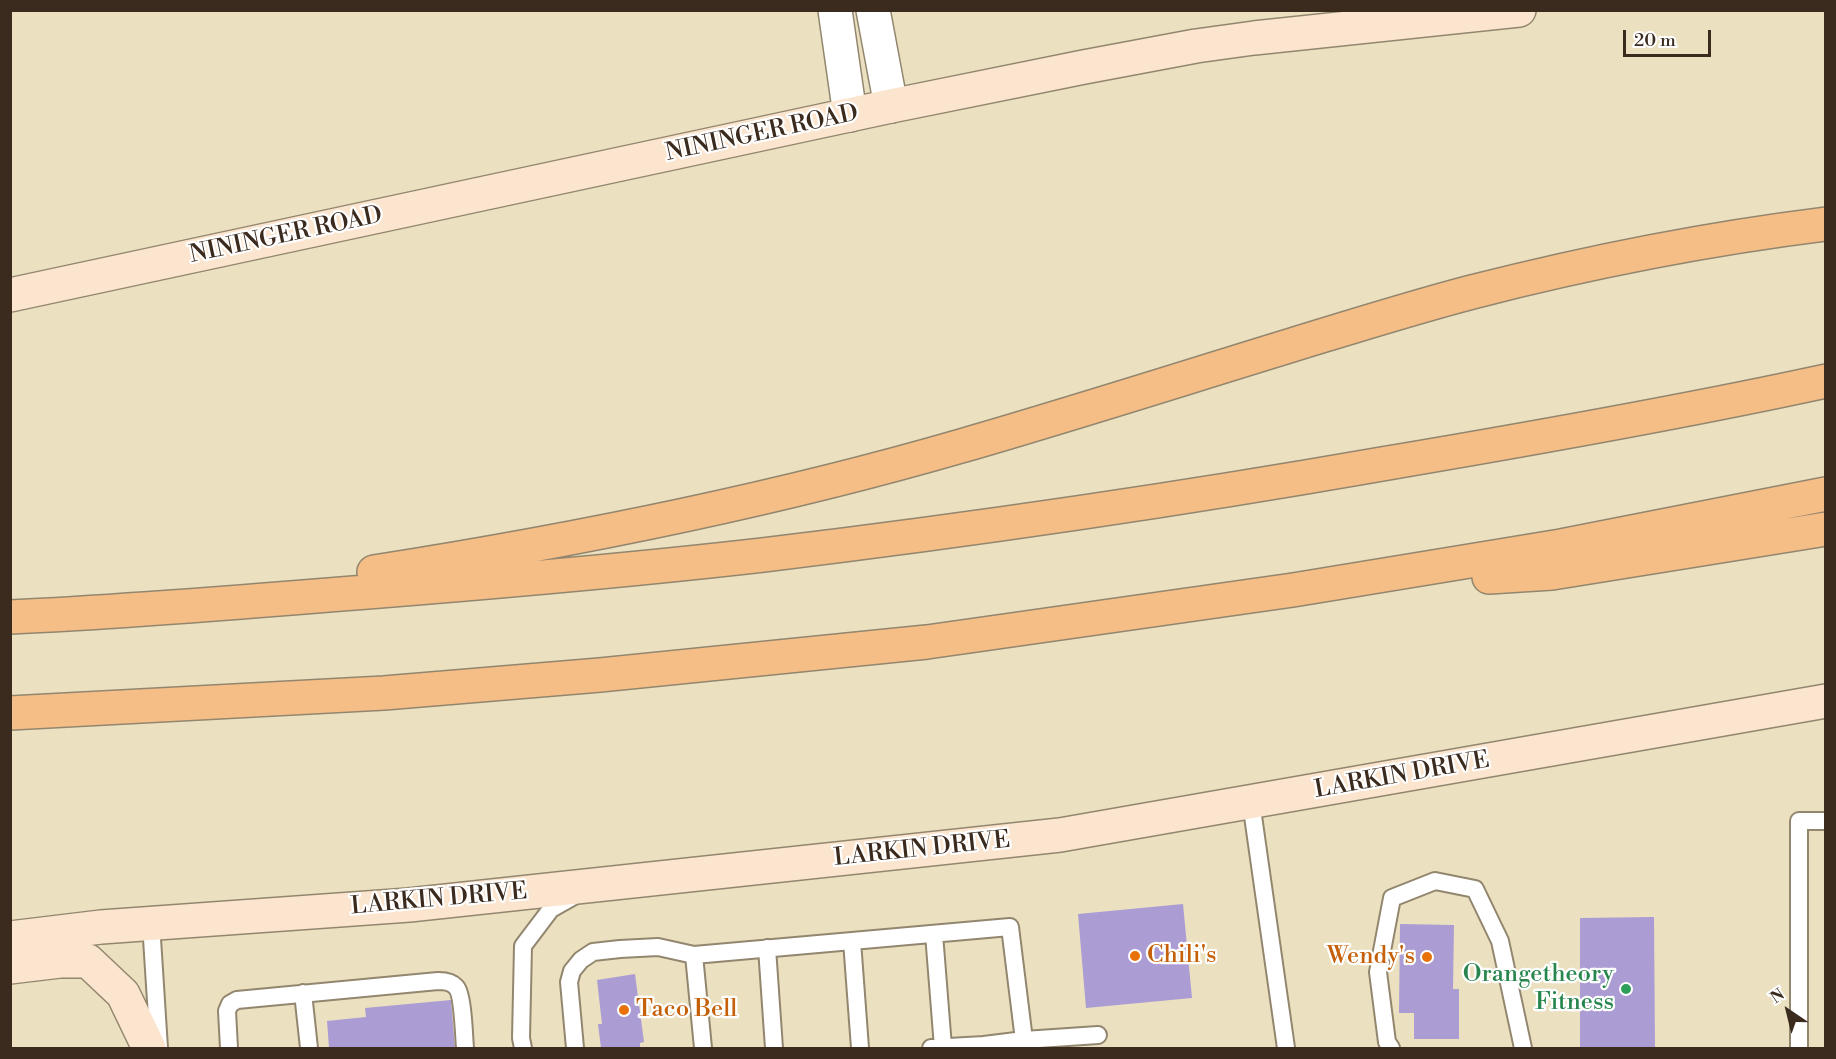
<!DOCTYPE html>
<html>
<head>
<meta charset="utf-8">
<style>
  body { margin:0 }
  #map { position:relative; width:1836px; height:1059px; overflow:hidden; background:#ebe1c0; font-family:"Libre Bodoni",serif }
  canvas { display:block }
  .frame { position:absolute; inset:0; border:12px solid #3b2a1e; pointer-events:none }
  .north { position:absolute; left:1758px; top:981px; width:60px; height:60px; -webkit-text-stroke:4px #fff; paint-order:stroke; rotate:325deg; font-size:16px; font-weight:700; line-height:24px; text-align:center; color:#3b2a1e }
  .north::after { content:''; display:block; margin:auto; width:21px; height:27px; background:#3b2a1e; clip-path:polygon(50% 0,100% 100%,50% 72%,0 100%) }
  .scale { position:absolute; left:1623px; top:30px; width:88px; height:27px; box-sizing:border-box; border:3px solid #3b2a1e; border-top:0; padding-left:8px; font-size:18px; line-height:21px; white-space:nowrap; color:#3b2a1e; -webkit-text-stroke:4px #fff; paint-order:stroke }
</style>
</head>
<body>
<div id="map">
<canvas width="1836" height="1059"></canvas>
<div class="frame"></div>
<div class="north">N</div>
<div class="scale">20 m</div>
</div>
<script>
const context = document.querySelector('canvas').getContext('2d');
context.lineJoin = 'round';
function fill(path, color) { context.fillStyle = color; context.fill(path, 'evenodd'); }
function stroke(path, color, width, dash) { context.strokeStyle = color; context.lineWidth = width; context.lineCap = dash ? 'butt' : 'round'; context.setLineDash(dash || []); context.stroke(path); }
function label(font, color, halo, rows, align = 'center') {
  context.font = font + ' "Libre Bodoni",serif'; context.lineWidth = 4.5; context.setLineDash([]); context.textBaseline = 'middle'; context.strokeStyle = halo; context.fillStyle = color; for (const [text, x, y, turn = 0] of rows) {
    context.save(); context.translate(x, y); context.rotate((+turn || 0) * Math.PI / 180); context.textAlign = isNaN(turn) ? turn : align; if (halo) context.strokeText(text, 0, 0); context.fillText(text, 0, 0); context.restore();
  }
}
const building = new Path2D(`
  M1183 904 1192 998 1086 1008 1078 914Z
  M1654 917 1655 1048H1580V918Z
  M1400 924 1454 925 1453 989H1459V1039H1414V1013H1399Z
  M635 974 644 1042 640 1043V1048H601L598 1024H602L597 980Z
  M451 1000 455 1048H329L327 1021 366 1017 365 1008Z`);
const lane = new Path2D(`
  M1251 802 1286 1048
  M151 923 159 1048
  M934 934 943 1047
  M852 941 860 1048
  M767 948 774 1048
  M303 993 309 1048
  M1024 1040 1098 1035
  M229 1048 227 1011 230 1004 237 1000 438 981C444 981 452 982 456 987 463 994 464 1037 465 1048
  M523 1048 521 1038 523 946 551 909 574 896
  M575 1048 569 982 572 971 581 960 593 952 620 949 658 947 694 955
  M703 1048 694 955 1010 927 1024 1040 984 1045V1048
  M931 1048 984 1045
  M1391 1048 1387 1042 1378 972 1392 898 1435 881 1475 889 1500 941 1523 1048
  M1799 1048V821H1826`);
const street = new Path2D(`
  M835 10 850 115
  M873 10 891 106`);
const secondary = new Path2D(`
  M10 295 891 106 1084 67 1196 46 1254 38 1519 10
  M10 938 101 927 409 905 1060 835 1826 701
  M10 967 60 961H88L123 994 149 1048`);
const highway = new Path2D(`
  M374 572C572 541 768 502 961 446 1072 414 1181 379 1292 345 1351 327 1411 308 1472 292 1589 262 1705 239 1826 224
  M1489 577 1552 573 1826 529
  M10 617C121 612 231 603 341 594 482 583 623 571 763 555 970 530 1176 500 1382 464 1530 439 1679 413 1826 381
  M10 713 384 693 600 675 927 642 1293 590 1561 546 1826 494`);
const markers = [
  [1135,956,6,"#e8710a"],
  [1427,957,6,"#e8710a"],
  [1626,989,6,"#2e9e5b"],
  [624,1010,6,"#e8710a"]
];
const streetNames = [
  ["NININGER ROAD",762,134,-12],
  ["NININGER ROAD",286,236,-12],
  ["LARKIN DRIVE",1402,776,-10],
  ["LARKIN DRIVE",922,850,-6],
  ["LARKIN DRIVE",439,900,-5]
];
const foodNames = [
  ["Chili's",1147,956],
  ["Wendy's",1415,957,"right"],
  ["Taco Bell",636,1010]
];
const leisureNames = [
  ["Orangetheory",1614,975],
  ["Fitness",1614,1003]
];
fill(building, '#ab9cd4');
stroke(lane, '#93866f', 20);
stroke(street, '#93866f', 36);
stroke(secondary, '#93866f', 36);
stroke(highway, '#93866f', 36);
stroke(lane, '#fff', 16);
stroke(street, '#fff', 33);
stroke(secondary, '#fbe5cf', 33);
stroke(highway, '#f6be87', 33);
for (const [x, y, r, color] of markers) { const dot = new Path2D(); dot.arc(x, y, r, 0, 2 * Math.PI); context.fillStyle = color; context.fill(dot); stroke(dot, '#fff', 2); }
label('24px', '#3b2a1e', '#fff', streetNames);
label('24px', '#c56008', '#fff', foodNames, 'left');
label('24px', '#27864d', '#fff', leisureNames, 'right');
</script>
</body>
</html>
